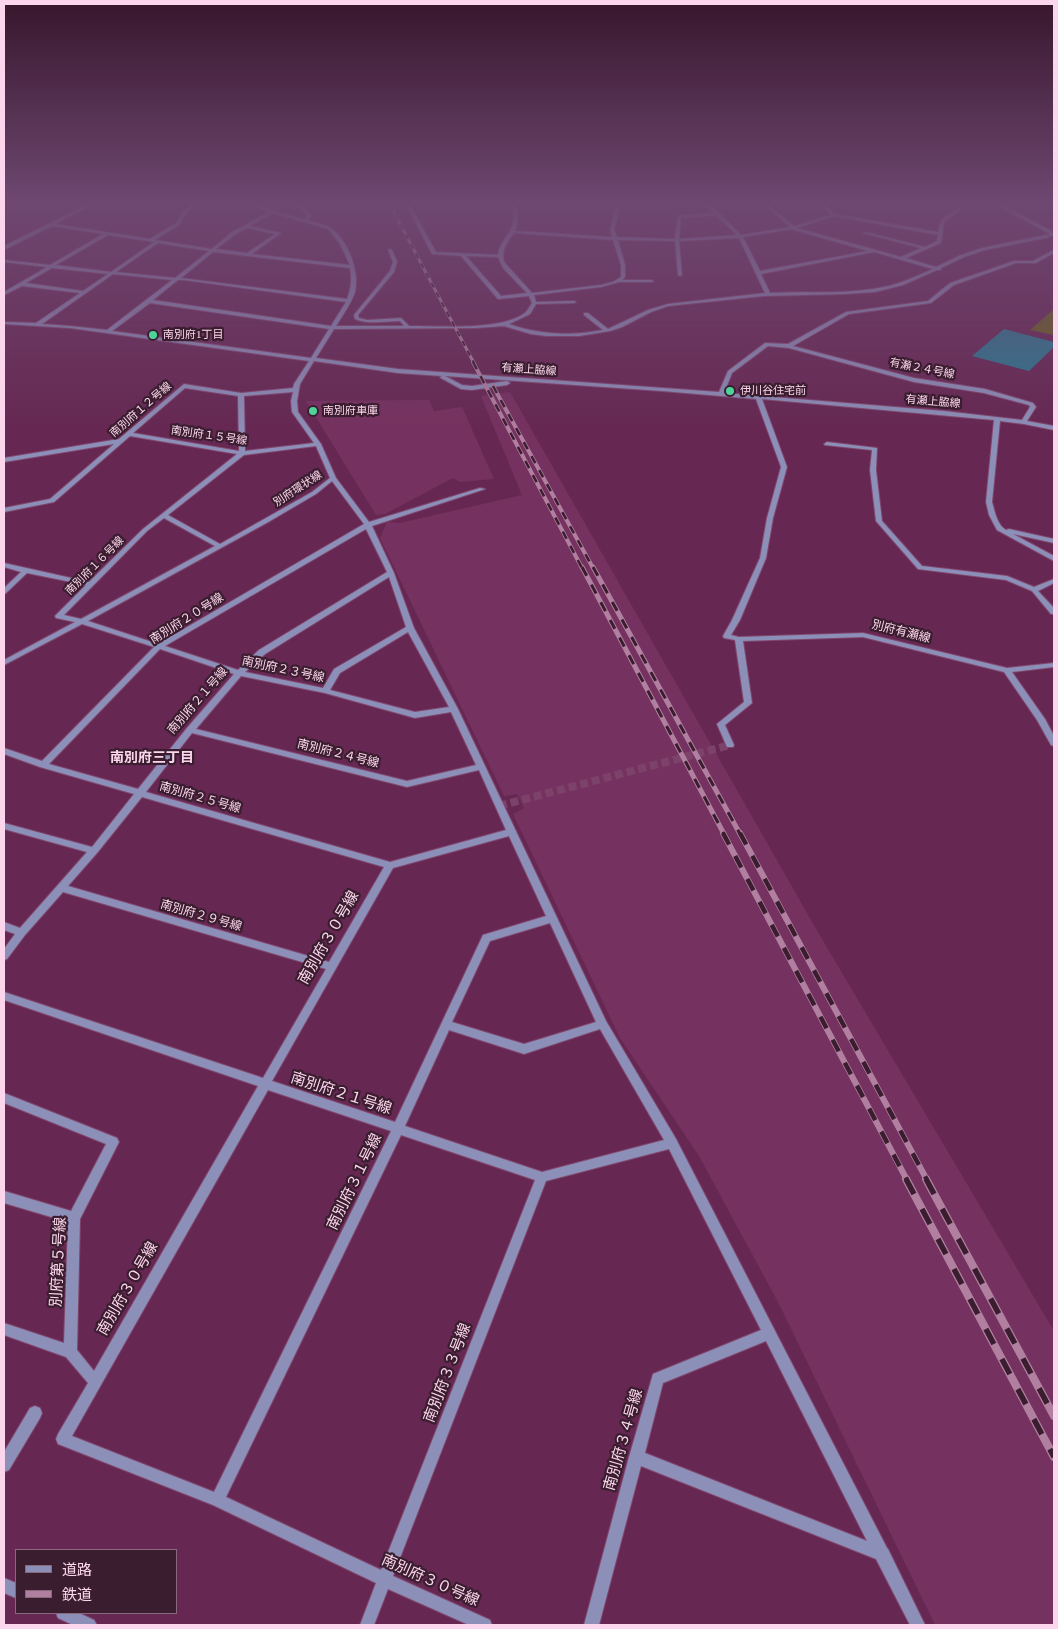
<!DOCTYPE html>
<html>
<head>
<meta charset="utf-8">
<style>
  body { margin:0 }
  #map { position:relative; width:1058px; height:1629px; overflow:hidden; background:#662852; font-family:"Times New Roman","Noto Sans JP",serif }
  canvas { display:block }
  .frame { position:absolute; inset:0; border:5px solid #fcd6ec; pointer-events:none }
  .legend { position:absolute; left:15px; top:1549px; width:162px; height:65px; box-sizing:border-box; background:#3a1e30; border:1px solid #88687b; margin:0; padding:6px 9px; list-style:none; font-size:15px; color:#fcd6ec }
  .legend li { display:flex; align-items:center; gap:10px; height:25px }
  .legend b { width:25px; border:1px solid #88687b }
</style>
</head>
<body>
<div id="map">
<canvas width="1058" height="1629"></canvas>
<div class="frame"></div>
<ul class="legend">
<li><b style="height:6px;background:#8c8fb8"></b>道路</li>
<li><b style="height:6px;background:#b17f9f"></b>鉄道</li>
</ul>
</div>
<script>
const context = document.querySelector('canvas').getContext('2d');
context.lineJoin = 'round';
function fill(path, color) { context.fillStyle = color; context.fill(path, 'evenodd'); }
function stroke(path, color, width, dash) { context.strokeStyle = color; context.lineWidth = width; context.lineCap = dash ? 'butt' : 'round'; context.setLineDash(dash || []); context.stroke(path); }
function label(font, color, halo, rows, align = 'center') {
  context.font = font + ' "Times New Roman","Noto Sans JP",serif'; context.lineWidth = 4.5; context.setLineDash([]); context.textBaseline = 'middle'; context.strokeStyle = halo; context.fillStyle = color; for (const [text, x, y, turn = 0] of rows) {
    context.save(); context.translate(x, y); context.rotate((+turn || 0) * Math.PI / 180); context.textAlign = isNaN(turn) ? turn : align; if (halo) context.strokeText(text, 0, 0); context.fillText(text, 0, 0); context.restore();
  }
}
const built = new Path2D(`
  M510 392 819 934 1054 1331V1625H935L778 1302 699 1156 620 1038 513 814 524 808 517 794 504 796 380 538 387 522 400 523 522 495 481 396Z
  M429 400 434 411 462 407 494 479 460 482 453 478 385 514 376 515 306 401Z`);
const green = new Path2D(`
  M1054 309V335L1030 330Z`);
const water = new Path2D(`
  M1004 329 1054 342V347L1029 371 972 356Z`);
const minorTunnel = new Path2D(`
  M499 806 730 745`);
const minor = new Path2D(`
  M4 205H8L4 207Z
  M86 205H92L55 224 150 239 176 223 183 212 189 205H194L186 214 179 225 155 240 212 249 232 232 269 212 248 205H255L305 220 307 215 298 205H302L311 215 309 221C315 223 326 224 331 228 348 240 360 272 355 292 351 304 342 316 336 326H404L400 321C385 321 368 325 355 319L354 315 390 271 393 262 388 250 390 249 392 250 397 262 394 272 358 315 359 318 367 320 401 318 409 326C441 326 500 331 525 313 528 310 530 306 532 303L529 296 498 299 461 256 432 254 406 205H410L436 252 498 255C502 232 518 236 512 205H516C518 215 519 222 515 231L612 237 610 229 617 205H621L614 229 617 237 670 239H675L678 216 714 213 706 205H711L741 235 790 227 764 205H769L794 226 831 215 821 205H826L835 214 938 232 941 220 961 206H963V208L944 222 941 243 906 258 936 267 961 255 982 248 1050 234 996 205H1002L1054 232V235L1046 238 985 250 964 257 941 268V270H937L903 285 875 292 845 294 764 296 668 306 651 312 622 327 610 331 579 336H546L531 334 504 326 475 328 334 329 316 358 398 369 719 392 728 371 765 343 788 344 846 312 928 301 950 283 1014 261H1033L1054 250V253L1036 263H1016L954 285 931 303 849 314 793 346 914 378 985 389 1033 403 1036 407 1027 421 1054 426V430L1024 424 1000 421 992 502C995 512 997 525 1006 530L1009 529 1054 539V543L1013 534 1054 556V561L997 530 989 515 986 502 994 420 762 399 787 467 773 518 766 558 740 620 731 635 739 637 863 633 1007 668 1054 663V667L1012 672 1045 719 1054 736V746L1051 745 1037 720 1004 672 863 637 743 641 752 703 725 725 734 745 733 747H727L717 724 744 702 735 640 724 638 723 636 732 620 760 558 767 518 781 467 756 399 662 391 445 376 462 385 472 386 507 381 510 383 507 385 472 390 461 389 441 378 440 377 442 376 398 373 314 361 300 384 297 401 298 412 321 444 336 478 369 522 480 488 485 489 372 526 394 573 414 628 458 709 606 1021 676 1139 887 1548 888 1549 925 1625H910L876 1559 641 1466 599 1625H584L629 1457 653 1374 761 1330 669 1149 546 1181 393 1576 490 1620 492 1625H469L388 1589 374 1625H360L376 1583 213 1505 58 1444 56 1439 58 1434 88 1383 66 1357 4 1335V1323L64 1343 68 1222 4 1203V1191L71 1211 106 1144 4 1103V1093L117 1138 119 1142 80 1219 77 1350 94 1371 258 1086 4 1000V992L263 1078 326 969 63 892 25 935 7 959 4 960V949L15 934 4 930V922L20 928 87 852 4 829V823L92 847 134 794 40 767 4 754V748L42 761 154 647 82 624 4 665V660L75 622 56 618 55 616 86 585 27 573 6 593 4 594V588L21 572 4 567V563L89 582 143 529 237 454 130 436 54 502 4 512V508L50 499 114 444 4 462V458L119 439 184 384 241 393 293 388 294 384 309 361 70 328 4 324V322L36 323 80 293 22 286 4 295V292L47 267 4 262V260L50 265 103 234 52 226 6 249H4V246ZM273 213 328 229 340 244 350 265 252 254 281 233 250 226ZM716 215 737 235 679 239 681 218ZM834 216 938 235 937 241 925 247 865 232 863 233 921 248 901 257 797 228ZM247 228 275 234 247 253 216 249 236 234ZM793 229 794 230 868 251 760 271 743 237ZM514 233 613 240 621 265V277L613 282 601 285 532 293 504 262C501 250 507 243 514 233ZM108 235 154 242 111 272 56 265ZM739 238 765 293 668 304 648 310 608 329 588 313H584V315L603 330C573 336 539 335 509 324L530 314 536 304 574 303 576 302 574 301 536 302 534 295 601 287 619 282H653V281L651 280H622L625 277V265L618 240 675 241 678 275 680 276 682 275 679 241ZM158 243 209 251 175 278 116 272ZM213 252 350 268C352 279 351 289 347 299L181 278ZM874 252 933 269C919 275 905 282 889 286 850 295 809 291 770 293L761 274ZM466 256 498 257 503 268 527 293 501 296ZM52 268 108 274 83 291 26 283ZM113 274 172 280 107 330 70 326 42 324ZM178 280H184L346 302 331 326 153 300ZM150 303 329 329 311 358 112 331ZM768 346 789 348 914 382 984 393 1029 405 1030 407 1022 420 944 411 724 393 732 373ZM185 388 238 396 239 451 133 433ZM293 392 291 401 292 412 314 443 245 451 244 396ZM316 446 330 478 312 492 220 544 168 515 244 455ZM332 481 364 524 158 644 88 621 270 521 316 494ZM164 518 215 546 81 619 64 615 147 531ZM366 529 387 572 259 650 238 670 165 646ZM389 577 406 627 334 669 323 688 245 672 265 654ZM408 632 449 707 415 712 330 690 340 673ZM160 649 234 674 187 728 138 789 49 764ZM241 676 325 693 415 718 451 712 476 765 407 781 196 729ZM192 733 407 787 479 770 506 830 390 862 146 792ZM142 797 384 867 329 962 68 886 97 853ZM509 836 546 916 483 935 395 1122 272 1081 393 868ZM550 923 596 1022 524 1044 452 1022 490 941ZM600 1029 664 1140 542 1172 405 1126 449 1030 524 1054ZM268 1090 391 1131 214 1492 72 1436ZM401 1135 535 1180 381 1570 226 1497ZM766 1341 867 1541 645 1453 663 1383Z
  M1043 205H1049L1054 208V210Z
  M827 442 877 448 876 470 882 521 922 566 1007 576 1034 587 1054 579V583L1038 591 1054 608V614H1051L1032 591 1006 580 918 569 876 521 870 470 872 450 825 445 824 444Z
  M35 1406 40 1408 42 1413 40 1418 9 1470 4 1472V1452L30 1408Z
  M4 1578 16 1583V1598L4 1593Z
  M56 1613H79L94 1620 97 1625H73L58 1618Z`);
const railFar4 = new Path2D(`
  M390 205 474 363`);
const railFar3 = new Path2D(`
  M473 362 582 568
  M493 386 593 568`);
const railFar2 = new Path2D(`
  M582 567 724 834
  M593 567 740 834`);
const railFar1 = new Path2D(`
  M723 833 907 1180
  M740 833 927 1180`);
const rail = new Path2D(`
  M906 1179 1054 1457
  M926 1179 1054 1416`);
const markers = [
  [153,335,5,"#4cd49b"],
  [730,391,5,"#4cd49b"],
  [313,411,5,"#4cd49b"]
];
const farPoinames = [
  ["南別府1丁目",163,335],
  ["伊川谷住宅前",740,391],
  ["南別府車庫",323,411]
];
const farStreetnames = [
  ["有瀬２４号線",922,369,11],
  ["有瀬上脇線",529,370,4],
  ["有瀬上脇線",933,402,5],
  ["南別府１２号線",141,410,-41],
  ["南別府１５号線",209,436,8],
  ["別府環状線",298,489,-33],
  ["南別府１６号線",95,566,-45]
];
const streetNames = [
  ["南別府２０号線",187,619,-32],
  ["別府有瀬線",901,632,14],
  ["南別府２３号線",283,670,12],
  ["南別府２１号線",198,701,-49],
  ["南別府２４号線",338,754,14],
  ["南別府２５号線",200,798,16],
  ["南別府２９号線",201,916,16]
];
const neighbourhoodNames = [
  ["南別府三丁目",152,758]
];
const nearStreetnames = [
  ["南別府３０号線",329,938,-60],
  ["南別府２１号線",341,1094,18],
  ["南別府３１号線",355,1182,-64],
  ["別府第５号線",59,1262,-87],
  ["南別府３０号線",128,1289,-60],
  ["南別府３３号線",448,1373,-69],
  ["南別府３４号線",624,1440,-74],
  ["南別府３０号線",430,1581,24]
];
fill(built, '#75315f');
fill(green, '#675f1c');
fill(water, '#2b778e');
stroke(minorTunnel, '#7c4269', 8, [8, 4]);
stroke(minor, '#81476e', 2);
fill(minor, '#8c8fb8');
stroke(railFar4, '#b17f9f', 3);
stroke(railFar3, '#b17f9f', 4);
stroke(railFar2, '#b17f9f', 5);
stroke(railFar1, '#b17f9f', 6);
stroke(rail, '#b17f9f', 8);
stroke(railFar4, '#3a1e30', 2, [5.5]);
stroke(railFar3, '#3a1e30', 2.5, [8]);
stroke(railFar2, '#3a1e30', 3, [10]);
stroke(railFar1, '#3a1e30', 4.5, [13]);
stroke(rail, '#3a1e30', 5.5, [17]);
const sky = context.createLinearGradient(0, 0, 0, 433);
sky.addColorStop(0, '#38162d');
sky.addColorStop(0.47, '#6e4871');
sky.addColorStop(1, '#6e487100');
context.fillStyle = sky;
context.fillRect(0, 0, 1058, 433);
for (const [x, y, r, color] of markers) { const dot = new Path2D(); dot.arc(x, y, r, 0, 2 * Math.PI); context.fillStyle = color; context.fill(dot); stroke(dot, '#3a1e30', 2); }
label('11px', '#fcd6ec', '#3a1e30', farPoinames, 'left');
label('11px', '#fcd6ec', '#3a1e30', farStreetnames);
label('12px', '#fcd6ec', '#3a1e30', streetNames);
label('bold 14px', '#fcd6ec', '#3a1e30', neighbourhoodNames);
label('15px', '#fcd6ec', '#3a1e30', nearStreetnames);
</script>
</body>
</html>
